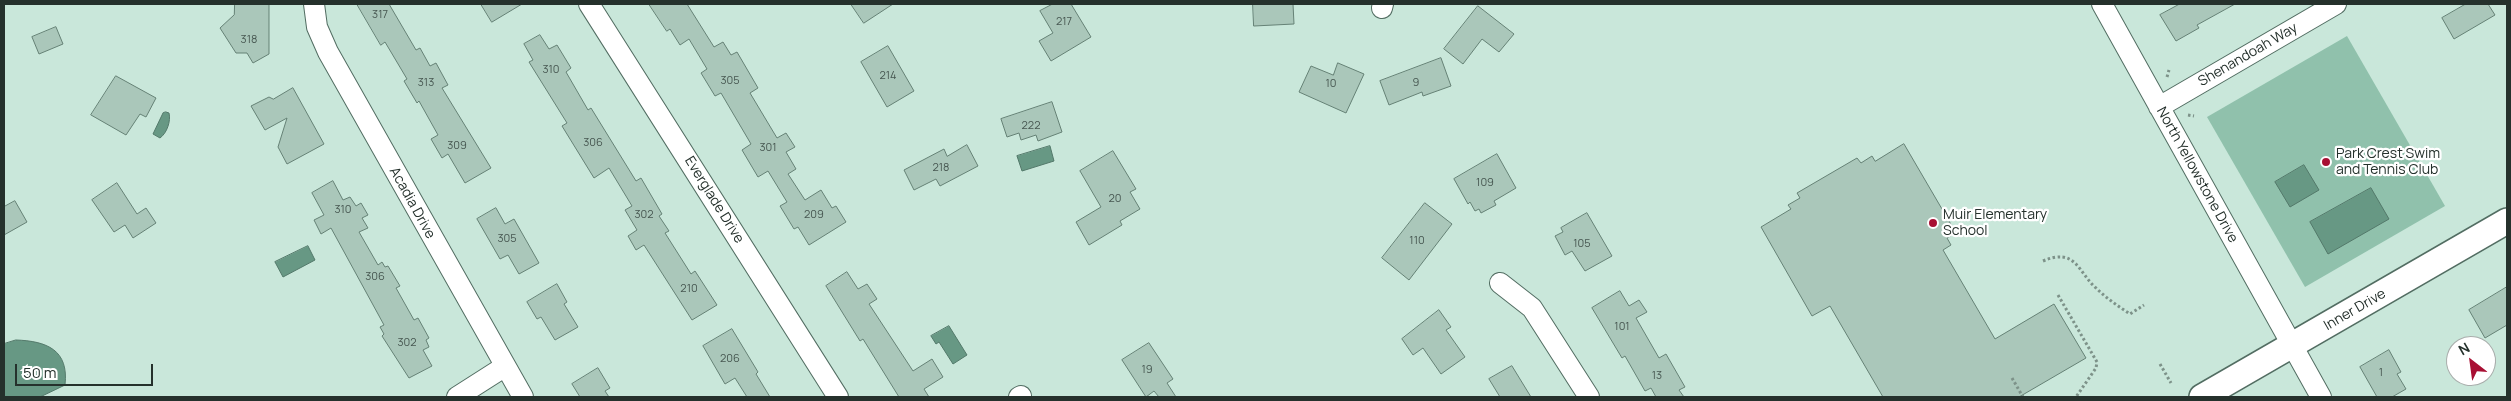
<!DOCTYPE html>
<html>
<head>
<meta charset="utf-8">
<style>
  body { margin:0 }
  #map { position:relative; width:2511px; height:401px; overflow:hidden; background:#c9e7da; font-family:Manrope,sans-serif }
  canvas { display:block }
  .frame { position:absolute; inset:0; border:5px solid #25312c; pointer-events:none }
  .north { position:absolute; left:2446px; top:336px; width:50px; height:50px; box-sizing:border-box; background:#fff; border:1px solid #a8adab; border-radius:50%; rotate:330deg; font-size:14px; font-weight:700; line-height:20px; text-align:center; color:#25312c }
  .north::after { content:''; display:block; margin:auto; width:18px; height:22px; background:#a80f33; clip-path:polygon(50% 0,100% 100%,50% 72%,0 100%) }
  .scale { position:absolute; left:15px; top:364px; width:138px; height:22px; box-sizing:border-box; border:2px solid #25312c; border-top:0; padding-left:6px; font-size:15px; line-height:18px; white-space:nowrap; color:#25312c; -webkit-text-stroke:4px #fff; paint-order:stroke }
</style>
</head>
<body>
<div id="map">
<canvas width="2511" height="401"></canvas>
<div class="frame"></div>
<div class="north">N</div>
<div class="scale">50 m</div>
</div>
<script>
const context = document.querySelector('canvas').getContext('2d');
context.lineJoin = 'round';
function fill(path, color) { context.fillStyle = color; context.fill(path, 'evenodd'); }
function stroke(path, color, width, dash) { context.strokeStyle = color; context.lineWidth = width; context.lineCap = dash ? 'butt' : 'round'; context.setLineDash(dash || []); context.stroke(path); }
function label(font, color, halo, rows, align = 'center') {
  context.font = font + ' Manrope,sans-serif'; context.lineWidth = 4.5; context.setLineDash([]); context.textBaseline = 'middle'; context.strokeStyle = halo; context.fillStyle = color; for (const [text, x, y, turn = 0] of rows) {
    context.save(); context.translate(x, y); context.rotate((+turn || 0) * Math.PI / 180); context.textAlign = isNaN(turn) ? turn : align; if (halo) context.strokeText(text, 0, 0); context.fillText(text, 0, 0); context.restore();
  }
}
const green = new Path2D(`
  M2347 36 2445 206 2305 287 2207 117Z`);
const water = new Path2D(`
  M166 112 169 113C171 121 167 133 160 138L153 134 163 113Z
  M1050 146 1054 161 1022 171 1017 156Z
  M2304 165 2319 190 2290 207 2275 182Z
  M2371 188 2389 219 2328 254 2310 222Z
  M308 246 315 260 283 277 275 262Z
  M949 326 967 355 953 364 939 342 936 344 931 336Z
  M16 340C47 341 69 350 65 385L40 397H4V344Z`);
const building = new Path2D(`
  M235 4H269V54L253 63 247 53H236L220 28 234 15Z
  M357 4H389L416 50 420 48 430 66 436 63 448 85 442 88 491 168 465 183 448 154 442 158 431 139 438 135 419 101 417 103 404 81 407 79 385 42 381 45Z
  M481 4H522L492 22Z
  M649 4H687L714 47 723 42 731 55 737 52 758 88 750 93 777 138 786 133 795 147 786 152 796 169 788 174 805 200 821 190 832 208 836 206 846 222 809 245 798 227 794 229 780 206 787 202 768 171 758 177 742 150 751 144 721 93 715 96 701 73 707 69 689 39 680 45 670 29 667 31Z
  M851 4H893L864 23Z
  M1053 4H1071L1091 37 1051 61 1039 41 1053 33 1040 11Z
  M1253 4H1293L1294 24 1254 26Z
  M2180 4H2235L2197 25 2199 28 2176 41 2160 15Z
  M2466 4H2488L2495 15 2454 39 2442 18Z
  M1478 6 1514 34 1499 52 1482 39 1463 64 1444 49Z
  M56 27 63 44 39 54 32 37Z
  M540 35 549 49 557 45 571 68 566 72 588 110 591 108 636 181 641 178 662 214 659 216 669 231 665 233 691 274 695 271 717 305 692 320 644 245 636 250 628 236 637 230 625 210 632 206 609 168 594 178 562 126 567 123 529 62 533 60 524 44Z
  M888 46 914 91 887 107 861 62Z
  M1441 58 1451 86 1423 96 1422 92 1389 105 1380 81Z
  M1338 63 1364 74 1346 113 1299 92 1311 66 1333 75Z
  M116 76 156 98 146 117 140 114 126 135 91 115Z
  M293 88 324 144 287 164 278 147 287 118 265 130 251 106 269 97 273 99Z
  M1052 102 1062 132 1038 141 1036 135 1021 140 1019 133 1007 137 1001 119Z
  M1904 144 1956 233 1947 238 1951 245 1943 250 1995 339 2054 304 2086 358 2019 397H1883L1830 306 1812 316 1761 227 1791 209 1788 205 1800 198 1797 193 1857 158 1861 163 1872 156 1875 161Z
  M967 145 978 166 940 186 936 179 914 190 904 170 944 149 947 156Z
  M1113 151 1136 189 1130 192 1140 209 1120 221 1122 225 1089 245 1076 222 1101 207 1080 171Z
  M1497 154 1516 188 1494 201 1496 205 1481 213 1479 209 1475 211 1470 202 1468 204 1454 179Z
  M333 181 343 200 350 197 356 206 361 203 368 215 362 218 368 228 359 232 378 265 382 262 385 267 388 266 400 286 396 288 414 320 418 318 429 338 426 340 429 347 423 350 432 366 409 378 382 336 384 334 380 327 384 325 331 228 321 234 314 220 324 215 312 193Z
  M117 183 137 214 146 208 156 223 133 238 125 225 114 232 92 200Z
  M15 201 27 222 4 235V207Z
  M1425 203 1452 224 1409 280 1382 258Z
  M496 208 505 224 514 219 539 263 519 274 508 255 500 259 477 219Z
  M1587 213 1612 256 1585 271 1572 251 1565 255 1555 236 1563 232 1561 228Z
  M847 272 858 289 867 284 877 299 869 304 913 371 932 359 943 377 924 389 929 397H899L863 339 860 341 826 286Z
  M557 284 567 302 564 304 578 327 555 340 541 317 537 319 527 302Z
  M2507 287V325L2485 338 2469 310Z
  M1620 291 1629 306 1639 300 1647 312 1636 318 1659 358 1666 354 1685 387 1679 390 1684 397H1656L1651 388 1645 391 1625 356 1622 358 1592 308Z
  M1439 310 1451 327 1446 330 1465 357 1441 374 1423 348 1413 355 1402 339Z
  M732 329 758 372 756 374 770 397H747L735 378 725 384 703 346Z
  M1149 343 1173 379 1167 383 1176 397H1159L1154 391 1146 397 1122 360Z
  M2389 350 2401 372 2397 374 2406 389 2392 397H2377L2360 367Z
  M1512 366 1531 397H1500L1489 379Z
  M598 368 610 388 605 391 609 397H580L572 384Z`);
const path = new Path2D(`
  M2167 77 2169 70
  M2188 115 2194 116
  M2043 261C2076 247 2078 272 2096 288 2106 298 2118 306 2130 314L2144 305
  M2058 295 2097 362 2096 368 2076 397
  M2160 364 2171 383
  M2012 378 2023 397`);
const minor = new Path2D(`
  M314 4 317 27 328 52 523 397
  M589 4 838 397
  M2102 4 2321 397
  M1382 8 1383 4
  M2159 107 2336 4
  M1500 283 1532 308 1589 397
  M457 397 504 367
  M1019 397 1021 396`);
const tertiary = new Path2D(`
  M2202 397 2507 221`);
const markers = [
  [2326,162,5,"#a80f33"],
  [1933,223,5,"#a80f33"]
];
const numberNames = [
  ["317",380,15],
  ["217",1064,22],
  ["318",249,40],
  ["310",551,70],
  ["214",888,76],
  ["305",730,81],
  ["313",426,83],
  ["9",1416,83],
  ["10",1331,84],
  ["222",1031,126],
  ["306",593,143],
  ["309",457,146],
  ["301",768,148],
  ["218",941,168],
  ["109",1485,183],
  ["20",1115,199],
  ["310",343,210],
  ["302",644,215],
  ["209",814,215],
  ["305",507,239],
  ["110",1417,241],
  ["105",1582,244],
  ["306",375,277],
  ["210",689,289],
  ["101",1622,327],
  ["302",407,343],
  ["206",730,359],
  ["19",1147,370],
  ["1",2381,373],
  ["13",1657,376]
];
const streetNames = [
  ["Shenandoah Way",2248,55,-30],
  ["North Yellowstone Drive",2197,175,61],
  ["Everglade Drive",714,200,58],
  ["Acadia Drive",412,203,61],
  ["Inner Drive",2355,310,-30]
];
const poiNames = [
  ["Park Crest Swim",2336,154],
  ["and Tennis Club",2336,170],
  ["Muir Elementary",1943,215],
  ["School",1943,231]
];
fill(green, '#90c1ac');
fill(water, '#679884');
stroke(water, '#53796a', 1);
fill(building, '#aac7ba');
stroke(building, '#658175', 1);
stroke(minor, '#526d62', 22);
stroke(tertiary, '#526d62', 28);
stroke(path, '#7d9289', 3, [2.5, 2.5]);
stroke(minor, '#fff', 20);
stroke(tertiary, '#fff', 25);
for (const [x, y, r, color] of markers) { const dot = new Path2D(); dot.arc(x, y, r, 0, 2 * Math.PI); context.fillStyle = color; context.fill(dot); stroke(dot, '#fff', 2); }
label('11px', '#465650', null, numberNames);
label('14px', '#25312c', '#fff', streetNames);
label('14px', '#25312c', '#fff', poiNames, 'left');
</script>
</body>
</html>
